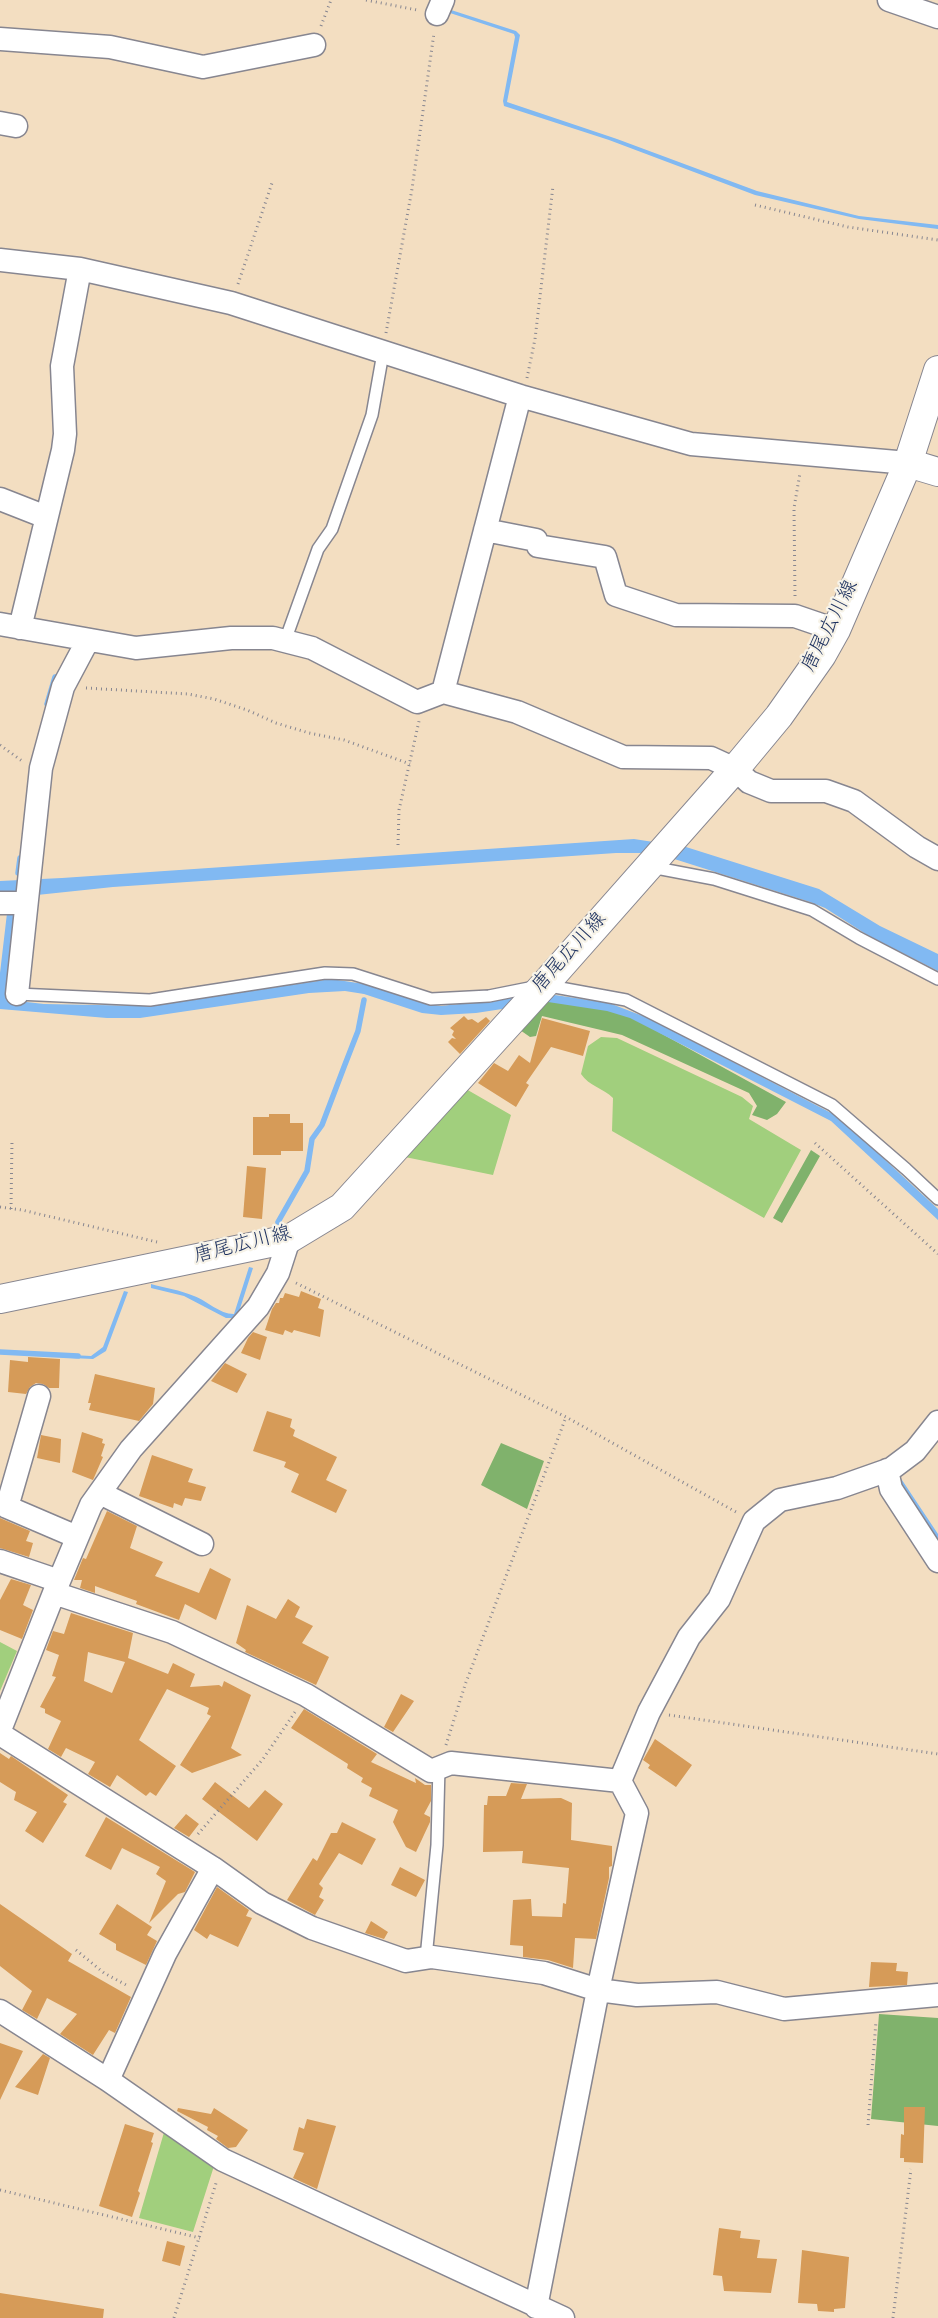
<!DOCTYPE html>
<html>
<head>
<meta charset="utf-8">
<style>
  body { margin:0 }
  canvas { display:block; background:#f3dec1 }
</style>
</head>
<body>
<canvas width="938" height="2318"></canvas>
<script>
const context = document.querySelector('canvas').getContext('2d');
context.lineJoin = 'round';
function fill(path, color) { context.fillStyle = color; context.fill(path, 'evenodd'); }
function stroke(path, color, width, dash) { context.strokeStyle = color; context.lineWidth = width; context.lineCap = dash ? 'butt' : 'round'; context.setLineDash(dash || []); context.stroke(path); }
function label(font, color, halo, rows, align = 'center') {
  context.font = font + ' Dekko,"Klee One",sans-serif'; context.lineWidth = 4.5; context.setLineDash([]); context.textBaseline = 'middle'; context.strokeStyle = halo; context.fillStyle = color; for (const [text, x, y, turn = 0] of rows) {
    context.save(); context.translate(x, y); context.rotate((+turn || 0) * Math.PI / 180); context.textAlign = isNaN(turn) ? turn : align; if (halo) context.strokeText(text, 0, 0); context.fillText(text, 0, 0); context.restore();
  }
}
const green = new Path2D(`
  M601 1037 617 1038 742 1097 753 1106 749 1119 801 1150 764 1218 612 1131 613 1098C603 1088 589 1086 581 1074L588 1046Z
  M466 1089 511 1115 493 1175 405 1157Z
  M0 1642 17 1651 0 1691Z
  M165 2129 214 2166 193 2232 139 2218Z`);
const forest = new Path2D(`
  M547 1000 624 1013 786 1102 777 1114 767 1120 752 1115 757 1106 749 1093 622 1035 542 1016 536 1036 530 1037 520 1030Z
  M811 1150 820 1156 782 1223 773 1218Z
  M501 1443 544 1461 527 1509 481 1485Z
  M879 2014 938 2018V2126L871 2119Z`);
const water = new Path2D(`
  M448 9 516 31 520 35 507 102 617 139 757 191 859 216 938 225V229L859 219 755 195 609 140 504 106 503 101 515 37 514 34 447 12Z
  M634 839 686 847 819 889 880 926 938 954V971L869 936 825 908 810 902 668 857 645 853H616L113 887 37 895 9 1000 44 1004 148 1006 331 979 371 985 422 1003 441 1006 548 994 609 1003 648 1018 839 1117 938 1209V1220L831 1121 630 1018 607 1011 548 1002 476 1013 441 1015 422 1013 364 994 345 991 309 993 140 1018H107L0 1009V973L9 896H0V881L62 878Z
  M249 1267 253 1268 237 1318H226L184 1296 151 1288V1284C165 1288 180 1290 194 1296 208 1301 219 1314 234 1314Z
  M124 1291 128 1292 106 1351 93 1359 71 1358 72 1355 91 1356 103 1347Z
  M900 1477 938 1534V1541L897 1479Z`);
const stream = new Path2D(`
  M47 704 55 677
  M18 873 20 858
  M278 1222 307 1171 312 1139 322 1125 344 1067 358 1031 364 1000
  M0 1352 78 1356`);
const building = new Path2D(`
  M464 1016 468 1020 472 1019 478 1023 486 1017 490 1021 460 1054 448 1042 452 1038 456 1039 452 1035 454 1031 450 1028Z
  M542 1018 590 1031 583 1056 551 1047 526 1083 529 1085 516 1107 478 1083 494 1063 508 1071 519 1055 530 1063Z
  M269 1114H290V1123H303V1151H281V1155H253V1117H269Z
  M247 1166 266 1168 262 1219 243 1217Z
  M301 1291 321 1299 318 1308 324 1310 320 1337 294 1330 292 1333 285 1330 283 1335 265 1330 272 1309 276 1303H279L280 1298H283L285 1293 299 1297Z
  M253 1332 267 1337 260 1360 241 1353 248 1338Z
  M28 1357 60 1359 59 1388H49L43 1384 36 1383 30 1387 26 1394 8 1392 10 1360 28 1362Z
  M225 1363 247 1374 237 1393 211 1381Z
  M95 1374 155 1388 153 1404 139 1421 89 1410 91 1403H88Z
  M267 1411 292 1419 290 1427 295 1430 293 1436 337 1457 326 1480 347 1490 336 1513 291 1492 299 1474 284 1467 286 1462 253 1451Z
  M82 1432 103 1439 102 1443 105 1444 101 1456 103 1457 93 1480 72 1472Z
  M41 1435 61 1439 60 1463 37 1458Z
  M152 1455 193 1469 188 1482 206 1487 201 1501 185 1498 182 1506 174 1503 173 1508 139 1496Z
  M107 1511 137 1526 130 1548 163 1562 155 1576 199 1593 210 1568 231 1579 216 1620 185 1604 179 1620 136 1604 137 1601 95 1586V1593L80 1588 82 1580H74L83 1558 86 1559Z
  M0 1518 30 1531 26 1541 33 1543 29 1557 0 1548Z
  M11 1579 31 1585 23 1605 33 1610 22 1639 0 1630V1600Z
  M288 1599 300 1607 295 1617 313 1626 302 1643 329 1657 316 1685 245 1652 246 1650 236 1643 247 1605 276 1619Z
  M71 1613 133 1633 128 1658 168 1674 173 1663 195 1674 190 1687 219 1685 222 1687 224 1681 251 1695 231 1748 242 1755 192 1773 180 1765 211 1716 207 1714 209 1708 167 1689 139 1740 176 1766 156 1796 150 1792 146 1796 117 1775 110 1787 88 1774 95 1762 66 1748 61 1757 48 1749 61 1721 45 1713V1709L40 1707 56 1677 52 1676 59 1655 46 1650 53 1631 64 1634ZM88 1652 125 1662 112 1693 84 1681Z
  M401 1694 414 1701 393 1732 384 1727Z
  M304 1709 377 1754 371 1762 416 1783 415 1778 425 1785H431V1801L424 1814 430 1817V1822L416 1852 406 1847 393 1822 398 1810 369 1796 372 1788 361 1782 363 1778 347 1768 348 1764 291 1728Z
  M655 1739 692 1765 676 1787 648 1768 650 1765 643 1760Z
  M0 1753 9 1759 11 1756 68 1795 63 1802 67 1804 43 1843 25 1831 37 1812 14 1800 16 1792 0 1782Z
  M215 1782 249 1808 265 1790 283 1804 257 1841 202 1799Z
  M511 1783 527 1784 521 1799 561 1798 572 1803 571 1840 612 1846V1866L609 1867V1878L596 1939 575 1938 573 1968 548 1960 523 1957V1946L510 1945 513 1900 531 1899 532 1916 562 1917 563 1903 566 1904 569 1868 522 1863 523 1851 483 1852 484 1805H487L488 1796H506Z
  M186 1814 199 1824 189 1837 174 1828Z
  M106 1817 195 1872 185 1892 178 1894 149 1923 166 1881 156 1874 160 1867 122 1848 111 1870 85 1856Z
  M342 1822 376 1839 362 1865 339 1853 319 1884 323 1888 319 1897 324 1900 315 1915 287 1900 313 1858 317 1861 331 1833H337Z
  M400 1867 425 1880 416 1897 391 1885Z
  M217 1887 249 1910 246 1916 252 1918 238 1947 210 1934 207 1939 194 1930Z
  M0 1904 72 1954 68 1961 131 1997 115 2033 109 2030 93 2055 60 2034 77 2014 47 1998 37 2019 22 2010 32 1991 0 1966Z
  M117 1904 152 1927 147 1935 157 1941 146 1965 116 1950V1944L99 1934Z
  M371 1921 388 1932 384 1939 365 1933Z
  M871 1962 897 1963 896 1971 908 1972 907 1985 869 1987Z
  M0 2043 23 2051 0 2100Z
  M43 2054 50 2058 38 2095 15 2087Z
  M904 2107H925L923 2163 904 2162V2158H900L901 2134 904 2135Z
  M178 2108 211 2114 214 2108 248 2130 236 2147 228 2148 216 2139 218 2136 207 2130 208 2127 177 2111Z
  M307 2119 336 2126 317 2189 293 2178 304 2153 293 2150 299 2127 304 2129Z
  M125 2124 154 2133 151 2142 153 2143 138 2191 140 2193 132 2217 99 2206Z
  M719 2228 741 2231 740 2238 760 2240 757 2258 777 2259 771 2293 724 2291 722 2276 713 2275Z
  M167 2241 185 2246 180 2266 162 2261Z
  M802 2250 849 2257 845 2308 834 2309V2312L818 2311 817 2304 798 2303Z
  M0 2293 104 2309 103 2318H0Z`);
const path = new Path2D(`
  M366 0 417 10
  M321 26 331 0
  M755 205 848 227 938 240
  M238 284 272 183
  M386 333 412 189 434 33
  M527 378 535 339 553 186
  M795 596 794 508 800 473
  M86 688 188 694 214 699 247 710 276 723 309 733 344 740 410 764
  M0 745 22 761
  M398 845 399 810 419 721
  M815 1143 938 1254
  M0 1207 22 1210 157 1242
  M11 1209 12 1139
  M296 1283 566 1417 736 1512
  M669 1715 938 1754
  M446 1745 465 1685 566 1417
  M198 1834 263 1759 295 1712
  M76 1950 104 1973 128 1986
  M868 2125 876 2021
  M0 2190 200 2238
  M174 2318 217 2180
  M893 2318 911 2169`);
const lane = new Path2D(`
  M285 641 318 549 332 529 372 415 383 353
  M651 867 714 879 812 910 859 938 938 979
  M17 994 150 1000 325 973 353 974 431 999 489 996 544 985 626 1000 832 1105 906 1169 938 1199
  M426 1958 437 1845 439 1766`);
const street = new Path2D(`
  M889 0 938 17
  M437 14 443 0
  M0 39 110 47 203 67 314 45
  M0 123 16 126
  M0 260 80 269 231 303 520 396 691 444 908 463
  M0 499 46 517
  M485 530 536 540 538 546 605 557 616 595 676 615 795 616 836 630
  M0 624 136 648 231 638H273L312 648 417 702 443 692 517 712 623 757 711 758 735 769 749 782 771 791H826L854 801 917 847 938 859
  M20 628 63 450 65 434 62 366 80 269
  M443 692 520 396
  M0 903H26
  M17 994 41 768 63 687 88 640
  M39 1396 7 1507 77 1537
  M887 1470 891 1489 938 1561
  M100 1493 202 1544
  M0 1561 59 1581
  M54 1593 172 1632 306 1695 431 1771 451 1763 620 1781
  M0 1730 54 1593 91 1505 131 1449 258 1307 278 1273 289 1239
  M0 1734 213 1868 262 1903 312 1928 406 1961 432 1957 544 1973 598 1990 637 1995 717 1992 784 2009 938 1995
  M620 1781 649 1712 689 1637 719 1599 754 1521 780 1500 837 1488 891 1469 915 1451 938 1422
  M0 2011 108 2080 223 2160 563 2318
  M108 2080 165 1954 213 1868
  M536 2307 598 1990 637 1813 620 1781`);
const secondary = new Path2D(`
  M908 463 938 472
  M0 1299 289 1239 342 1207 544 985 735 769 779 716 822 655 836 630 908 463 938 370`);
const streetNames = [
  ["唐尾広川線",832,627,-63],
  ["唐尾広川線",571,954,-48],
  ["唐尾広川線",243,1247,-14]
];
fill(green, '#a1cf7d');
fill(forest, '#80b26c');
fill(water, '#81b9f2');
stroke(stream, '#81b9f2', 5.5);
fill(building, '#d69b58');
stroke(lane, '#878690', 14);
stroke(street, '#878690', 25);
stroke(secondary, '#878690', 30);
stroke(path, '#878690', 3, [1, 4]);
stroke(lane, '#fff', 11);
stroke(street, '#fff', 22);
stroke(secondary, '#fff', 28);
label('20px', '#1b2f5e', '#f7f3e8', streetNames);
</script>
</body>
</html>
